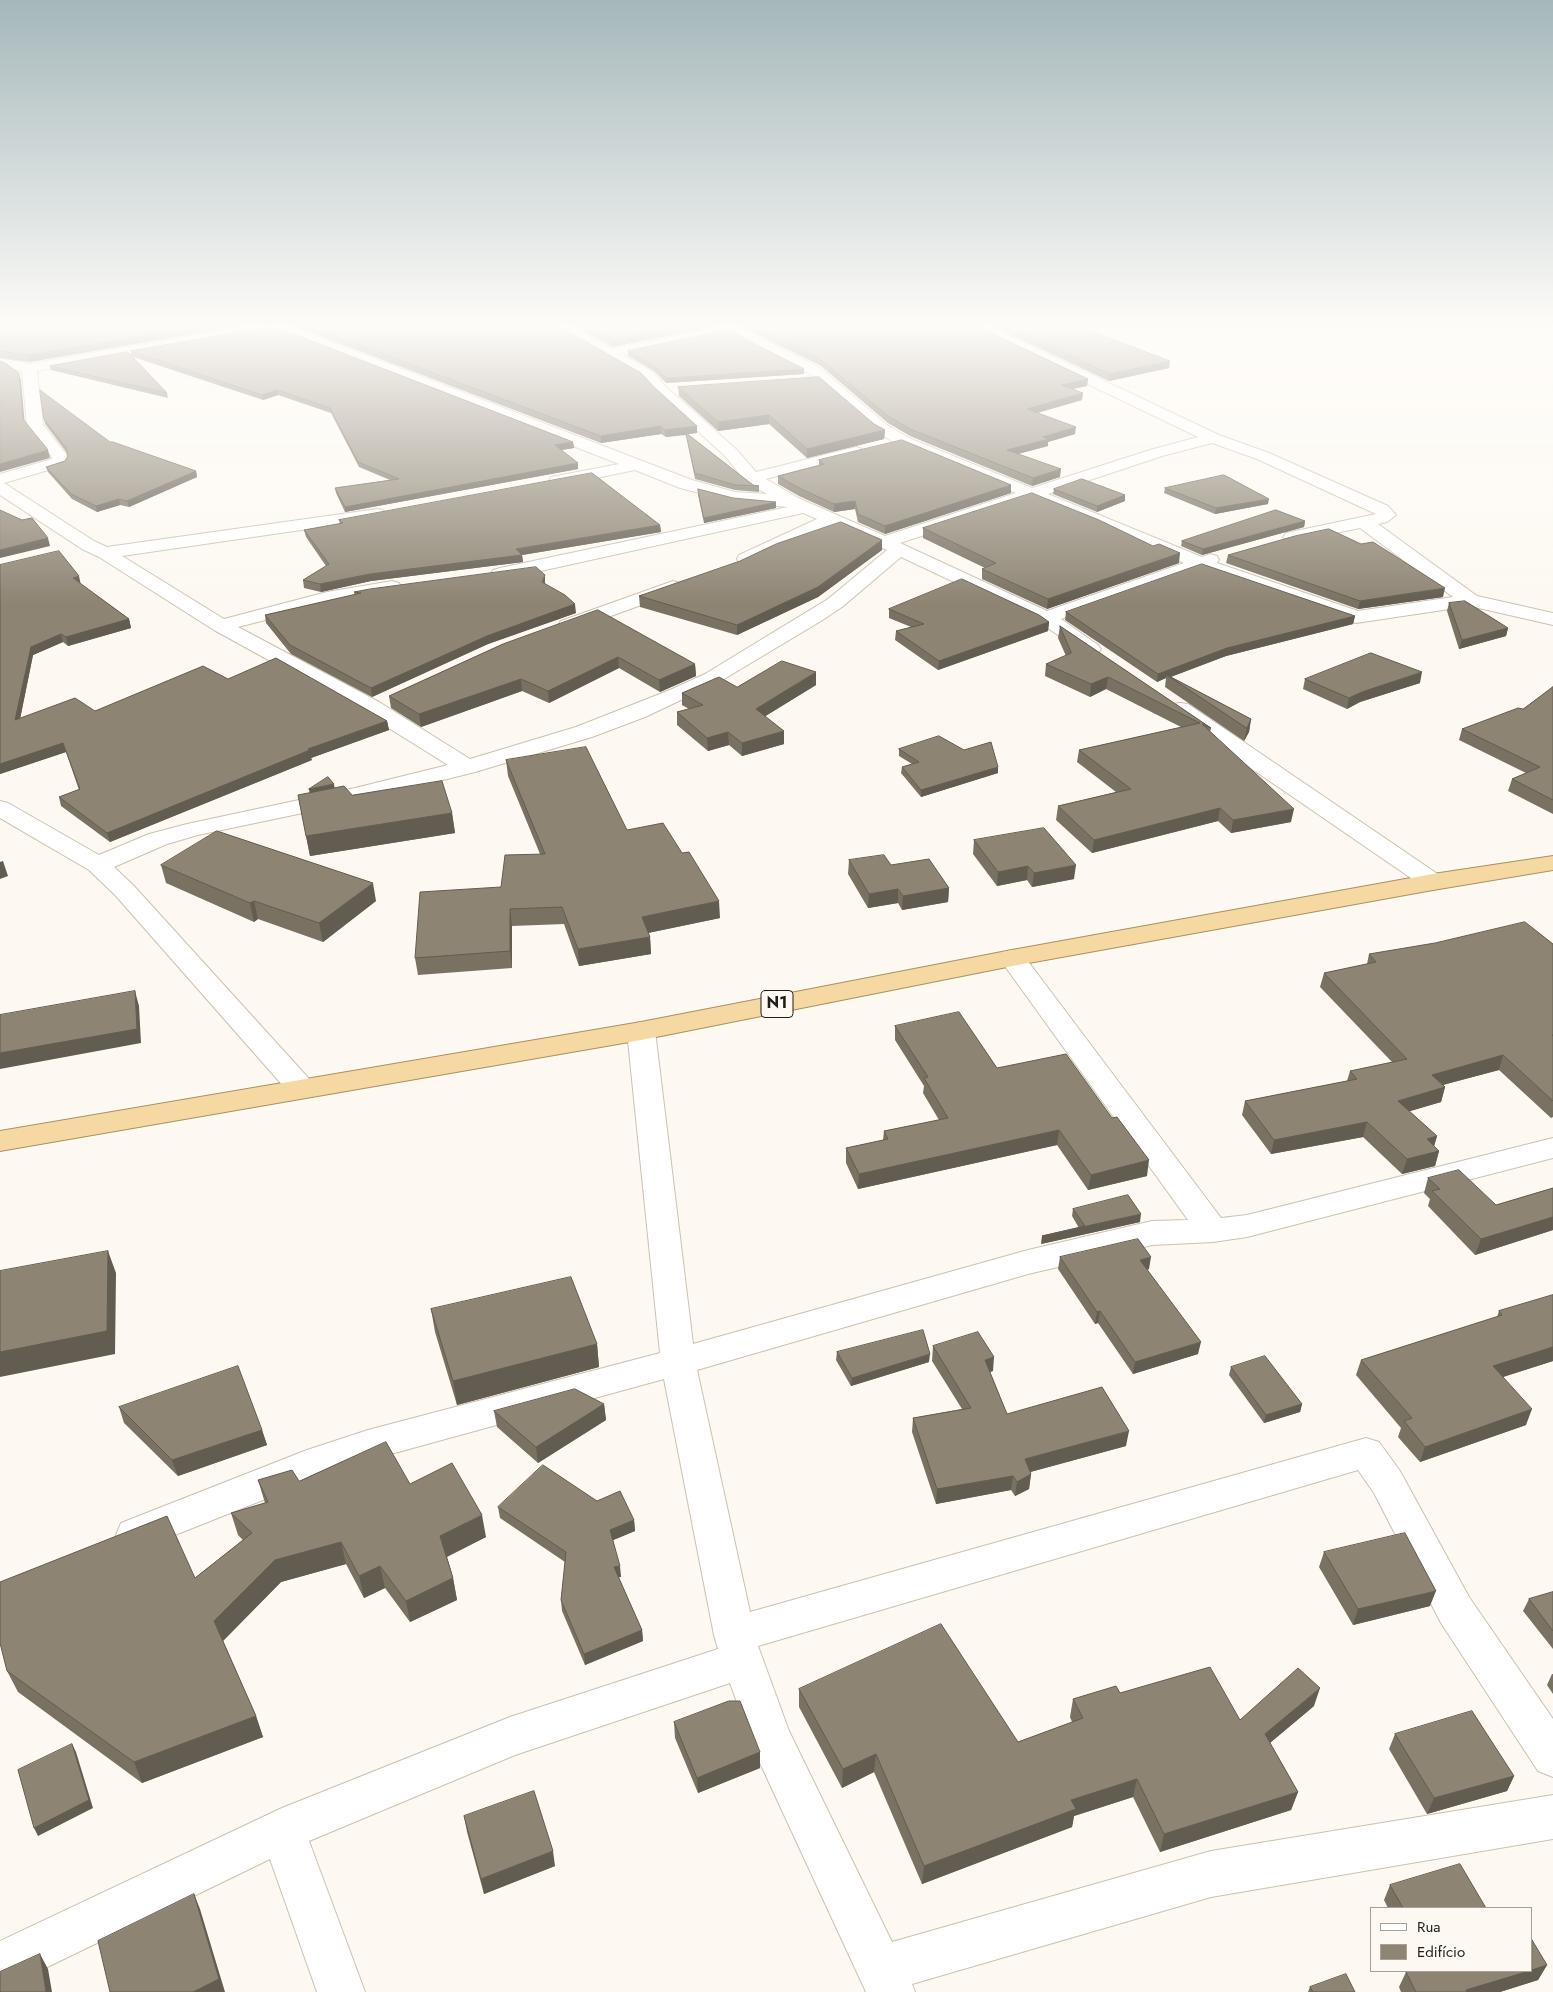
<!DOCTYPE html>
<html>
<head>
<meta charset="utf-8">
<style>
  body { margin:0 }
  #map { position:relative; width:1553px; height:1992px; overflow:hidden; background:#fdf9f2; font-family:Jost,sans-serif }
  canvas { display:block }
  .legend { position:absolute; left:1370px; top:1907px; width:162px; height:65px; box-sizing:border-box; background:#fdf9f2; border:1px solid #a5a19a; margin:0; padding:6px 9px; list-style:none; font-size:15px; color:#211d16 }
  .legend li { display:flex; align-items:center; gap:10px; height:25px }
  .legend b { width:25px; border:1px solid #a5a19a }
</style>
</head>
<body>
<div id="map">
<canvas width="1553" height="1992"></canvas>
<ul class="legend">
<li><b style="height:6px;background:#fff"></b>Rua</li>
<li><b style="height:14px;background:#8d8473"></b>Edifício</li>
</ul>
</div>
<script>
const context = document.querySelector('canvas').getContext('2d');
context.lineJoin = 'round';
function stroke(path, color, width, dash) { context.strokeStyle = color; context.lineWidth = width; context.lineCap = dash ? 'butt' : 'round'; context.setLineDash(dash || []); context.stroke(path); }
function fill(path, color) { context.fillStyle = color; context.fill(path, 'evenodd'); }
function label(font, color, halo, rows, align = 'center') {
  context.font = font + ' Jost,sans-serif'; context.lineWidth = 4; context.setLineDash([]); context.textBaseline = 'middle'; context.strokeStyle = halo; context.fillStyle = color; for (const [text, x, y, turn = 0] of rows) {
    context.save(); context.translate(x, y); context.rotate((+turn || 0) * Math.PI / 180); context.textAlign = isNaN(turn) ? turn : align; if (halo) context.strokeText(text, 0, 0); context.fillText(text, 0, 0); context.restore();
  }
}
const minor = new Path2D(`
  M254 325H287L692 480 735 492 767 494 746 482 725 456 656 393 643 378 556 328 554 325H570L612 349 717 327 716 325H735L820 368 887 425 909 438 1032 488 1150 450 1198 437 971 328 969 325H986L1219 435 1269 453 1388 506 1396 515 1387 522 1378 524 1477 596 1553 613V625L1470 606 1356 623 1201 569 1061 619 1098 645 1101 649 1098 653 1091 655 1084 653 1039 622 901 557 842 607 821 621 719 682 645 717 592 737 475 772 355 802 198 835 167 844 114 867 134 886 312 1082 317 1089 312 1096 302 1098 292 1096 116 896 89 870 0 818V801L8 803 99 855 149 834 187 824 355 788 448 765 363 712 214 630 99 557 82 549 0 495V474L52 459V457L27 426 22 371 0 366V358L29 364ZM264 331H279L619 464 551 477 549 481 551 485 557 486 635 470 680 488 734 502 788 507 500 568 493 570 491 574 493 578 500 580 803 513 817 519 739 555 737 559 739 563 746 565 753 563 831 526 887 550 828 599 705 674 670 690 576 727 470 759 379 702 238 627 328 604 399 591 401 587 399 583 392 581 327 592 224 619 122 556 377 519 383 518 386 514 383 510 377 509 107 547 94 541 4 483 66 465 68 462 66 454 43 425 37 371ZM728 333 810 374 875 431 897 444 1016 493 885 536 798 498 766 479 862 455 864 452 862 449 856 447 756 472 737 450 666 387 653 372 623 355ZM1212 443 1257 459 1376 514 1286 533 1283 537 1286 541 1292 542 1360 528 1453 597 1358 611 1217 563 1219 560 1217 556 1210 554 1202 557 1048 494 1162 456ZM1031 500 1184 563 1047 611 900 543Z
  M673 581 680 583 682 587 680 591 575 629 568 631 561 629 558 625 561 621Z
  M1180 703 1188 704 1442 877 1446 882 1442 887 1433 890 1424 887 1172 714 1169 709 1172 704Z
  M1012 950 1021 952 1221 1218 1247 1215 1553 1138V1158L1247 1237 1213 1242 1152 1245 1028 1274 697 1370 750 1612 1366 1438 1379 1442 1400 1471 1469 1597 1553 1719V1777L1538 1771 1441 1623 1374 1493 1358 1470 758 1646 789 1731 892 1942 1211 1851 1553 1795V1839L1211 1897 912 1984 915 1992H866L754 1750 730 1683 515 1755 309 1841 365 1992H317L270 1859 0 1990V1941L282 1808 510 1717 718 1649 714 1635 664 1379 369 1460 333 1472 135 1551 121 1547 116 1535 121 1523 307 1450 368 1430 660 1353 627 1031 631 1025 641 1022 651 1025 655 1031 693 1344 1028 1250 1152 1221 1188 1220 999 958 1003 952Z`);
const trunk = new Path2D(`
  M1553 856V870L1433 890 1012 966 641 1040 0 1151V1131L641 1022 1012 950 1433 874Z`);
const wall = new Path2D(`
  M0 325H245L29 362 0 358Z
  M291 325H557L654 387 697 433 688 434 753 485 759 486V492L735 490 695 479 686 435 666 437 661 434 601 443Z
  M573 325H715L714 326 612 347Z
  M738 325H974L1088 379 1087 386 1072 389 1083 393 1082 400 1037 413 1075 434 1048 442V446L1018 454 1060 477 1032 486 910 436 888 423 821 366Z
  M990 325H1076L1170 361 1169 368 1109 381Z
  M131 351 573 442 574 448 561 450 578 469 345 512 336 493 335 488 390 480 359 467 331 413 278 395 263 400 133 357 167 393 168 398 51 370 50 366 131 355Z
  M628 351 804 369V374L666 383 654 371 628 356Z
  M678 387 874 424 885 430 884 439 807 458 769 424 718 431 679 396Z
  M44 419 110 442 196 471 197 477 129 507 120 505 97 512 72 499 48 472 46 467 65 461 68 456 67 453 45 424Z
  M819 460 1011 485V493L885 534 858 522 855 509 834 512 799 496 778 484V476L819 466Z
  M1165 488 1268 504 1215 514 1164 493Z
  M698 489 733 498 776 508 704 523 698 495Z
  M1054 489 1125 495V501L1097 512 1053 494Z
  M339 520 660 525 661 532 522 555 523 562 371 581 321 592 304 588 303 580 326 566 306 537 304 530 340 524Z
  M1305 521 1304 527 1202 555 1181 546 1182 541Z
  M923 528 1179 563 1047 609 982 579V569L985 568 923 538Z
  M882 550 818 597 737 635 640 607 639 596Z
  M1228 555 1443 597 1358 609 1226 563Z
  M0 565 81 584 129 619 131 628 68 646 63 642 33 655 20 719 95 711 228 679 387 721 389 730 311 758 312 760 110 842 61 806 59 797 79 790 66 752 0 774Z
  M545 584 576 613 488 644 372 697 291 654 266 623 265 615 355 595 354 592Z
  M1449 603 1508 628 1506 636 1459 649 1447 611Z
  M889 609 1049 622 1048 631 938 670 895 640 896 631 911 627 889 618Z
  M1066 612 1355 616 1353 624 1226 656 1171 677 1251 719 1249 732 1244 741 1165 687 1166 678 1157 682 1065 620Z
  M1060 626 1211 728 1210 732 1291 822 1231 833 1218 821 1092 853 1056 820 1058 806 1116 792 1077 762 1079 750 1181 727 1106 689 1090 697 1045 676 1046 664 1066 656 1058 638Z
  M503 644 695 664 696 676 660 692 619 668 549 703 522 691 421 727 391 708 389 696Z
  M1305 679 1420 683 1360 702 1347 709 1303 689Z
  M816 685 765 716 784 744 742 756 729 745 708 751 677 725V712L689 709 682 705V693L737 687Z
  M1553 687V814L1508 791 1512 779 1526 773 1459 740 1462 729 1523 709Z
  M899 749 964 750 998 773 921 797 901 773 902 767 912 764 899 756Z
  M506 760 627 830 720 918 648 933 650 937 651 954 579 966 564 924 512 926V968L418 975 415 958 540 854 508 776Z
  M334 784V788L352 795 452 813 455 833 310 856 298 795 309 793Z
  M974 840 1074 879 1032 887 1027 880 997 886 973 854Z
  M849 860 891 865 949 888 948 902 902 910 898 903 868 908 848 874Z
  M161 865 376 901 323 942 258 919 254 922 166 883Z
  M1553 944V1117L1551 1118 1499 1070 1443 1085 1445 1087 1441 1102 1409 1111 1437 1136 1434 1146 1439 1151 1435 1166 1402 1174 1363 1137 1271 1154 1242 1115 1245 1101 1347 1081 1350 1071 1392 1062 1320 987 1324 973 1367 964 1369 954Z
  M895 1026 997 1068 1147 1176 1088 1190 1057 1145 858 1189 846 1163V1148L883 1140 884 1131 939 1120 923 1093 924 1086 895 1040Z
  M1428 1178 1496 1205 1553 1188V1230L1475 1255 1428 1206 1430 1199 1424 1193Z
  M1073 1209 1140 1222 1041 1244 1079 1228 1072 1216Z
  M1060 1257 1149 1269 1147 1270 1198 1354 1133 1374 1098 1323 1095 1324 1058 1269Z
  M1553 1295V1361L1503 1377 1526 1425 1420 1462 1398 1437 1401 1428 1356 1375 1361 1360 1497 1317 1499 1311Z
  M431 1309 597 1344 599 1367 457 1405 435 1332Z
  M933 1346 993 1371 990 1372 1007 1414 1126 1446 1030 1472 1031 1474 1029 1489 1015 1496 1011 1490 936 1504 912 1432 913 1418 962 1409 932 1361Z
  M837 1352 929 1362 851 1386 836 1360Z
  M1231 1367 1302 1404 1300 1412 1264 1423 1229 1375Z
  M604 1404 606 1420 538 1463 497 1427 494 1411Z
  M119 1407 262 1430 267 1445 178 1476 124 1423Z
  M258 1480 410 1484 486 1537 447 1557 453 1578 457 1600 410 1622 385 1588 364 1598 346 1564 281 1582 223 1641 256 1716 263 1737 142 1783 18 1692 7 1671 195 1578 243 1540 238 1535 231 1513 265 1503Z
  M597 1501 634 1520 635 1531 613 1540 621 1577H618L642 1630 643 1641 585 1665 562 1611 561 1600 565 1562 500 1518 498 1507Z
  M1324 1552 1430 1606 1353 1625 1319 1567Z
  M1553 1592V1649L1523 1611 1529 1599Z
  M1552 1674H1553V1694L1547 1685Z
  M799 1689 1018 1742 1072 1722 1070 1717 1073 1699 1120 1693 1240 1720 1314 1706 1270 1743 1298 1792 1291 1810 1160 1852 1133 1797 1074 1816 1072 1827 922 1884 874 1772 842 1788 799 1707Z
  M674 1722 760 1752V1768L698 1793 675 1738Z
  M1395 1734 1514 1776 1507 1791 1427 1814 1389 1749Z
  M464 1816 555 1866 484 1894 467 1832Z
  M1390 1885 1486 1908H1388L1384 1900Z
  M1547 1965 1538 1980 1500 1992H1401L1399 1987 1406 1972Z
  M1310 1987 1355 1992H1308Z`);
const shadedWall = new Path2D(`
  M206 325H245L29 362 27 355Z
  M688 325H715L714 326 612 347V340Z
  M1170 361 1169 368 1109 381 1110 374Z
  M804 369V374L666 383V378Z
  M19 373 21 380 25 426 23 419Z
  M1088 379 1087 386 1060 392 1061 385Z
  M277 390 278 395 263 400 262 395Z
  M1083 393 1082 400 1026 416 1027 409Z
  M769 415V424L718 431V422Z
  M661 426V434L601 443V436Z
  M697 426V433L666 437 665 430Z
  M1076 427 1075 434 1048 442V446L1006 457 1007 450 1043 437Z
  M885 430 884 439 807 458V449Z
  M573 442 574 448 555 451V445Z
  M48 450 50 458 0 472V464Z
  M578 463V469L345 512V507Z
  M1061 469 1060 477 1032 486 1033 478Z
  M196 471 197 477 129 507 127 501Z
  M1011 485V493L885 534V526Z
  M1125 495V501L1097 512V506Z
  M119 499 120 505 97 512 96 506Z
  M1269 499 1268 504 1215 514 1216 508Z
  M855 501V509L834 512V504Z
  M776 502V508L704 523V518Z
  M1305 521 1304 527 1202 555 1203 549Z
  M660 525 661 532 522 555 523 562 371 581 321 592 320 584 370 574Z
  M48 538 50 546 0 558V550Z
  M882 540V550L818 597 737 635V625Z
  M1180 553 1179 563 1047 609 1048 599Z
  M545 575V584L542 582Z
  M79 576 81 585 73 578Z
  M1445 588 1443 597 1358 609 1360 601Z
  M575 604 576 613 488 644 372 697 371 688 487 636Z
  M1355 616 1353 624 1226 656 1170 677 1167 675 1166 678 1157 682 1158 674 1227 648Z
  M129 619 131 628 68 646 66 637Z
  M1049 622 1048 631 938 670 939 661Z
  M1508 628 1506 636 1459 649 1462 640Z
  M61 634 63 642 33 655 18 729 15 720 31 647Z
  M618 657 619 668 549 703 548 691Z
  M695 664 696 676 660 692 659 680Z
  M816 672V685L756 722V709Z
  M1422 672 1420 683 1360 702 1347 709 1349 698 1362 692Z
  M1108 677 1106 689 1090 697 1091 684Z
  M521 679 522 691 421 727 419 714Z
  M1251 719 1249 732 1244 741 1247 728Z
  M387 721 389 730 311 758 312 760 110 842 107 833 308 749Z
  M784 731V744L742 756V743Z
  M728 732 729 745 708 751 707 738Z
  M63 743 66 752 0 774V764Z
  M998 767V773L921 797V790Z
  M334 784 335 790 310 796 309 789Z
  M1220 808 1218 821 1092 853 1094 840Z
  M1294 809 1291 822 1231 833 1233 820Z
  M452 813 455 833 310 856 306 836Z
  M3 861 8 876 0 879V862Z
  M1076 865 1074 879 1032 887 1034 873Z
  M1028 866 1027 880 997 886 998 872Z
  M373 883 376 901 323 942 319 923Z
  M949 888 948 902 902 910 903 896Z
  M898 889V903L868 908 869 894Z
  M254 901 258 919 254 922 250 903Z
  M719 901 720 918 643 934 642 917Z
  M510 909 512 926V968L510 951Z
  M650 937 651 954 579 966 578 949Z
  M135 991 139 1006 141 1043 0 1069V1053Z
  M1503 1055 1499 1070 1427 1089 1432 1075Z
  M1445 1087 1441 1102 1394 1116 1398 1101Z
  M1367 1122 1363 1137 1271 1154 1274 1140Z
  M1059 1130 1057 1145 858 1189 859 1174Z
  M1437 1136 1433 1150 1427 1139Z
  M1439 1151 1435 1166 1402 1174 1407 1159Z
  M1149 1160 1147 1176 1088 1190 1091 1175Z
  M1141 1214 1140 1222 1041 1244 1042 1236Z
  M1553 1217V1230L1475 1255 1481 1239Z
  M108 1251 116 1273 115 1354 0 1377V1352Z
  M1151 1257 1149 1269 1138 1272 1140 1260Z
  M1100 1311 1098 1323 1095 1324 1097 1312Z
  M1201 1342 1198 1354 1133 1374 1135 1362Z
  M597 1344 599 1367 457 1405 453 1381Z
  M1553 1347V1361L1487 1382 1493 1366Z
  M930 1354 929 1362 851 1386 852 1378Z
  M994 1357 993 1371 983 1374 985 1360Z
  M604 1404 606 1420 538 1463 536 1447Z
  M1302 1404 1300 1412 1264 1423 1266 1415Z
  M1532 1409 1526 1425 1420 1462 1425 1447Z
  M262 1430 267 1445 178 1476 172 1460Z
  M1129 1431 1126 1446 1023 1474 1025 1459Z
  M1031 1474 1029 1489 1015 1496 1017 1482Z
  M1013 1476 1011 1490 936 1504 937 1489Z
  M482 1515 486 1537 444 1558 440 1536Z
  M634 1520 635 1531 611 1541 610 1530Z
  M341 1542 346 1564 281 1582 221 1643 214 1621 275 1560Z
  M380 1566 385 1588 364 1598 359 1576Z
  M620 1566 621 1577 615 1578 614 1567Z
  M453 1578 457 1600 410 1622 406 1601Z
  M1436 1591 1430 1606 1353 1625 1358 1609Z
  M642 1630 643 1641 585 1665 584 1654Z
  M1320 1688 1314 1706 1259 1752 1265 1734Z
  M256 1716 263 1737 142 1783 134 1762Z
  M72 1744 76 1752 93 1808 38 1836 34 1828Z
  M760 1752V1768L698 1793 697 1778Z
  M876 1754 874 1772 842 1788 843 1769Z
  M1514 1776 1507 1791 1427 1814 1434 1798Z
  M1137 1779 1133 1797 1074 1816 1072 1827 922 1884 924 1866 1071 1800Z
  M1298 1792 1291 1810 1160 1852 1164 1834Z
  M553 1851 555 1866 484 1894 481 1879Z
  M194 1894 200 1909 225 1992H193Z
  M40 1954 48 1969 52 1992H46Z
  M1547 1965 1538 1980 1500 1992H1465L1466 1990 1529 1971H1532V1970Z`);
const building = new Path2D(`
  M0 325H206L27 355 0 351Z
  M307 325H557L641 373 654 387 697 426 665 430 661 426 601 436Z
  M584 325H688L612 340Z
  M751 325H974L1088 379 1061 385 1083 393 1027 409 1076 427 1043 437 1049 439 1007 450 1061 469 1033 478 910 429 888 416 821 360Z
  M1004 325H1076L1170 361 1110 374Z
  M263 328H278L573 442 555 445 578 463 345 507 335 488 399 479 358 462 330 408 277 390 262 395 131 351Z
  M728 330 804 369 666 378 654 366 628 351Z
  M128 352 167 393 50 366Z
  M0 361 5 363 19 373 23 419 48 450 0 464Z
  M819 377 874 424 885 430 807 449 769 415 718 422 678 387Z
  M40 390 110 442H113L196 471 127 501 119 499 96 506 71 494 46 467 65 461 68 456 66 448 44 419Z
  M686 433 753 485 759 486 735 485 695 473Z
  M902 440 1011 485 885 526 858 514 855 501 834 504 799 488 778 476 824 464 819 460Z
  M592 473 660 525 516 549 522 555 370 574 320 584 303 580 329 564 304 530 343 523 339 520Z
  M1224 475 1269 499 1216 508 1165 488Z
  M1082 479 1125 495 1097 506 1054 489Z
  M698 489 733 498 776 502 704 518Z
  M1032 493 1099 520 1153 546 1159 544 1180 553 1048 599 982 569 996 563 923 528Z
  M0 510 22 520 32 518 48 538 0 550Z
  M1276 510 1305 521 1203 549 1182 541Z
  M841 522 882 540 818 587 737 625 639 596 740 561 776 544Z
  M1329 529 1361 544 1373 542 1445 588 1360 601 1228 555 1295 536Z
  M59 551 79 576 73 578 129 619 66 637 61 634 31 647 15 720 75 698 95 711 203 666 228 679 276 658 387 721 308 749 310 750 107 833 59 797 80 789 63 743 0 764V565Z
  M1202 564 1355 616 1227 648 1158 674 1066 612Z
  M536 567 545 575 542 582 565 595 575 604 487 636 371 688 290 645 265 615 361 593 354 592 370 589Z
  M962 579 1039 615 1049 622 939 661 896 631 924 624 889 609Z
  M1465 601 1508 628 1462 640 1449 603Z
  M598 610 695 664 659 680 618 657 548 691 521 679 419 714 389 696 503 644Z
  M1060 626 1211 728 1202 724 1294 809 1233 820 1220 808 1094 840 1058 806 1131 789 1079 750 1200 723 1108 677 1091 684 1046 664 1071 653Z
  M1371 653 1422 672 1362 692 1349 698 1305 679Z
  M782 661 816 672 756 709 784 731 742 743 728 732 707 738 677 712 703 705 682 693 719 677 737 687Z
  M1167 675 1251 719 1247 728Z
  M1553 687V800L1512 779 1540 767 1462 729 1518 708 1523 709Z
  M939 736 964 750 991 742 998 767 921 790 902 767 919 762 899 749Z
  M586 747 627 830 663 823 682 853 689 852 719 901 642 917 650 937 578 949 562 907 510 909V951L415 958 420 892 501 887 505 855 545 854 506 760Z
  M328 777 334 784 309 789Z
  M442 781 452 813 306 836 298 795 344 786 352 795Z
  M1044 828 1076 865 1034 873 1028 866 998 872 974 840Z
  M217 831 373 883 319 923 254 901 250 903 161 865Z
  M884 855 891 865 929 859 949 888 903 896 898 889 869 894 849 860Z
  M1525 922 1553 944V1035H1552L1553 1036V1101L1503 1055 1432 1075 1445 1087 1398 1101 1437 1136 1427 1139 1439 1151 1407 1159 1367 1122 1274 1140 1245 1101 1357 1079 1350 1071 1407 1059 1324 973 1376 962 1369 954 1435 943Z
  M135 991 137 1029 0 1053V1015Z
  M959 1012 997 1068 1066 1054 1112 1118 1117 1117 1149 1160 1091 1175 1059 1130 859 1174 846 1148 888 1139 884 1131 948 1118 924 1078 928 1077 895 1026Z
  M1459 1170 1496 1205 1553 1188V1217L1481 1239 1432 1191 1440 1189 1428 1178Z
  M1128 1195 1141 1214 1042 1236 1085 1226 1073 1209Z
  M1138 1239 1151 1257 1140 1260 1201 1342 1135 1362 1100 1311 1097 1312 1060 1257Z
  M108 1251 107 1331 0 1352V1271Z
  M571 1277 597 1344 453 1381 431 1309Z
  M1553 1295V1347L1493 1366 1532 1409 1425 1447 1404 1421 1412 1418 1361 1360 1502 1315 1499 1311Z
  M923 1330 930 1354 852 1378 837 1352Z
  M978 1332 994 1357 985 1360 1007 1414 1102 1387 1129 1431 1025 1459 1031 1474 1017 1482 1013 1476 937 1489 913 1418 971 1408 933 1346Z
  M1265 1356 1302 1404 1266 1415 1231 1367Z
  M238 1366 262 1430 172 1460 119 1407Z
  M575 1389 604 1404 536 1447 494 1411Z
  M386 1442 410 1484 452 1463 482 1515 440 1536 453 1578 406 1601 380 1566 359 1576 341 1542 275 1560 214 1621 256 1716 134 1762 7 1671 0 1643V1582L167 1516 195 1578 252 1533 231 1513 268 1502 258 1480 292 1470 299 1481Z
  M543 1465 597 1501 620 1491 634 1520 610 1530 620 1566 614 1567 642 1630 584 1654 561 1600 566 1552 498 1507Z
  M1405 1533 1436 1591 1358 1609 1324 1552Z
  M1553 1592V1631L1529 1599Z
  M941 1624 1018 1742 1083 1718 1073 1699 1116 1686 1120 1693 1210 1667 1240 1720 1298 1668 1320 1688 1265 1734 1298 1792 1164 1834 1137 1779 1071 1800 1076 1809 924 1866 876 1754 843 1769 799 1689Z
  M729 1701H740L760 1752 697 1778 674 1722Z
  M1472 1711 1514 1776 1434 1798 1395 1734Z
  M72 1744 89 1800 34 1828 18 1770Z
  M534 1791 553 1851 481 1879 464 1816Z
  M1460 1864 1486 1908H1403L1390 1885Z
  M194 1894 219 1979 193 1992H110L98 1941Z
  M1532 1940 1547 1965 1532 1970Z
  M40 1954 46 1992H0V1972Z
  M1410 1971H1529L1466 1990 1467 1992H1416L1406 1972Z
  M1346 1974 1355 1992H1313L1310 1987Z`);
const shields = [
  [777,1004,32]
];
const shieldNames = [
  ["N1",777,1004]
];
stroke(minor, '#cbc1af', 2);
stroke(trunk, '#aa9061', 2);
fill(minor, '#fff');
fill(trunk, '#f6d8a2');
fill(wall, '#797263');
fill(shadedWall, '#635c50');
fill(building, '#8d8473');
stroke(building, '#635c50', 1);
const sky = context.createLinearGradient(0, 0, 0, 604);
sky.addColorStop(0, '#a5b7ba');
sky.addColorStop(0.54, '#fefcf9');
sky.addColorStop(1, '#fefcf900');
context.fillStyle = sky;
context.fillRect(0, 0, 1553, 604);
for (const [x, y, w] of shields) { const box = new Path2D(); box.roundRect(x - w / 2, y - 13.5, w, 27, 4); context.fillStyle = '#fdf9f2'; context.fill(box); stroke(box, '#211d16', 1); }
label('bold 16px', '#211d16', null, shieldNames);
</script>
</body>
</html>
